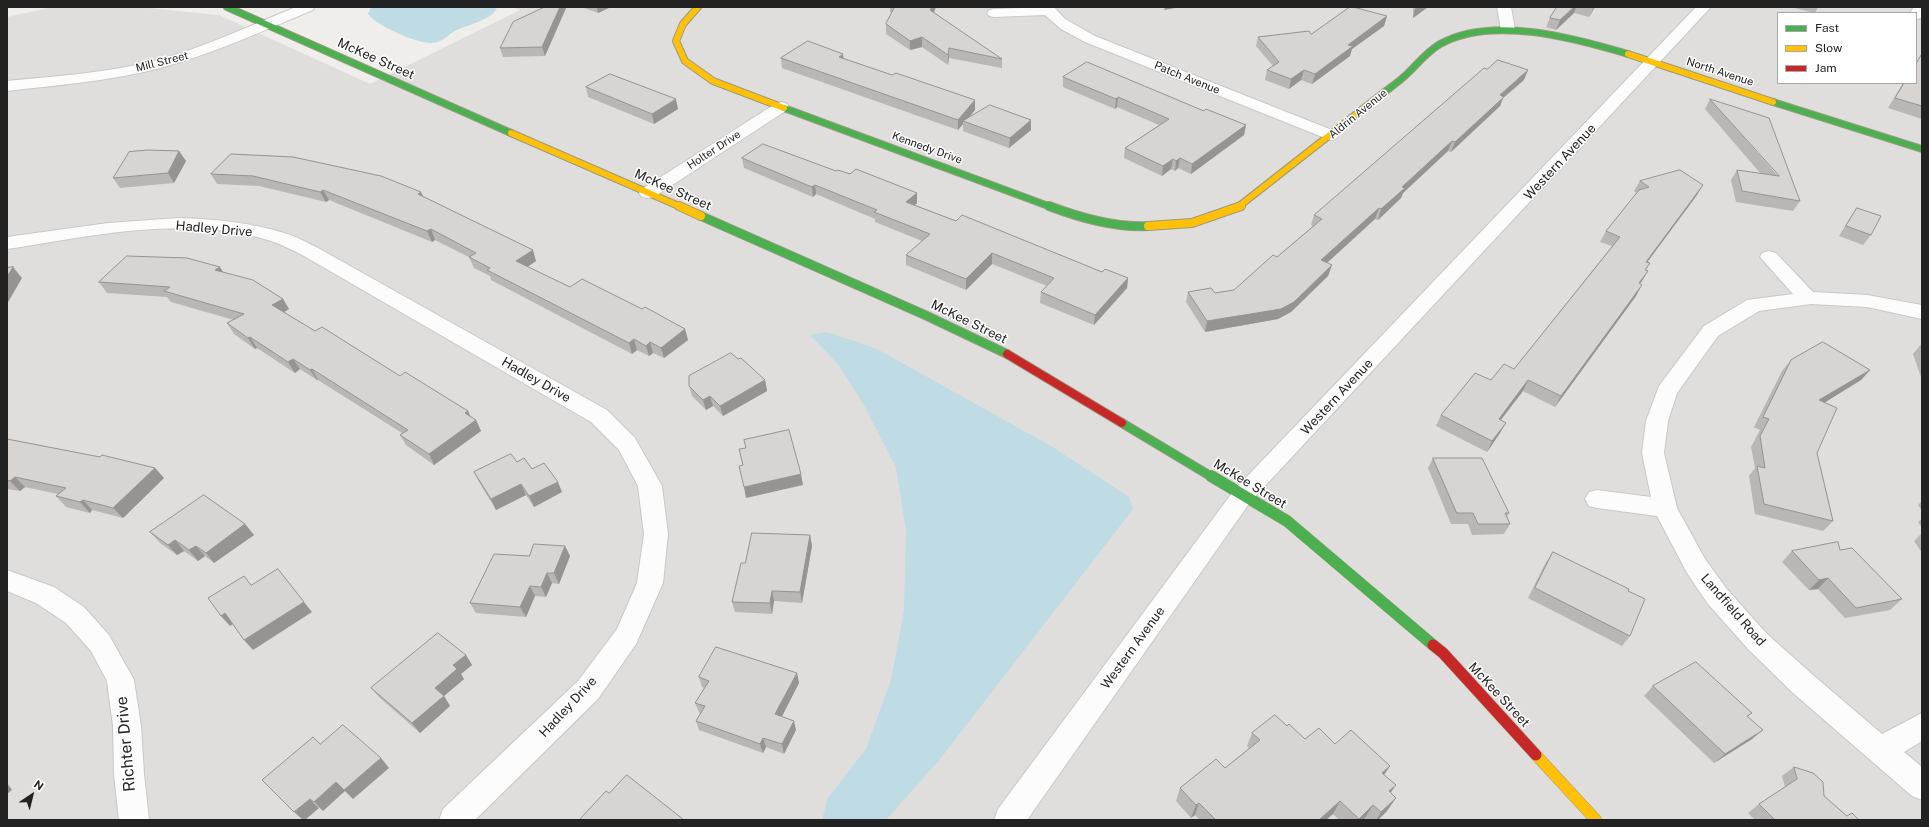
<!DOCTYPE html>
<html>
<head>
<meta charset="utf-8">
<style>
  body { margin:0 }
  #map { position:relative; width:1929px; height:827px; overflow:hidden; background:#f0eeeb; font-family:"Public Sans",sans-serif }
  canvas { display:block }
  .frame { position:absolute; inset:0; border:8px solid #222; pointer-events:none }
  .legend { position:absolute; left:1777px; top:12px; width:140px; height:72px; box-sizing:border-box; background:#fff; border:1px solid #a7a7a7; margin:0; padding:5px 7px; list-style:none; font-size:12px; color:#222 }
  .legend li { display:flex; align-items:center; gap:8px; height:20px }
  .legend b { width:20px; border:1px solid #a7a7a7 }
  .north { position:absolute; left:12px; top:775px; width:40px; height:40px; -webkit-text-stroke:3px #fff; paint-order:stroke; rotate:35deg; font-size:11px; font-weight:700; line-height:16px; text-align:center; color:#222 }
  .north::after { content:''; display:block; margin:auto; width:14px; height:18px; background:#222; clip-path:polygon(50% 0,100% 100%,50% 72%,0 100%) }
</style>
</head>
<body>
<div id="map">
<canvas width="1929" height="827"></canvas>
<div class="frame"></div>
<ul class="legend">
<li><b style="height:5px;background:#4caf50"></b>Fast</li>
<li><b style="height:5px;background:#ffc107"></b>Slow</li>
<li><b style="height:5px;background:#c62828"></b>Jam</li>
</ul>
<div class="north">N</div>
</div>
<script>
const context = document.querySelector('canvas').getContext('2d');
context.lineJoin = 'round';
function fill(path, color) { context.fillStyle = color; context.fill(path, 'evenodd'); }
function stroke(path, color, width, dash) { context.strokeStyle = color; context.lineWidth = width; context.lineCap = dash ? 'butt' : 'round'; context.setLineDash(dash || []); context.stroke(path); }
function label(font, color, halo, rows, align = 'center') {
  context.font = font + ' "Public Sans",sans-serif'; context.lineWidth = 3; context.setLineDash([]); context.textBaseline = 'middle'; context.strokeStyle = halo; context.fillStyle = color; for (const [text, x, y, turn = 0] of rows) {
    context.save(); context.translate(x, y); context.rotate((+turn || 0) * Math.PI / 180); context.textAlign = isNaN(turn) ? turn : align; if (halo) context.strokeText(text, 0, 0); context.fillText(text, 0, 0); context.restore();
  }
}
const residential = new Path2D(`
  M53 7H139L219 15 370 84 520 10 512 7H1922V820H7V17ZM1778 13H1916V83H1778Z`);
const water = new Path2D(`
  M371 7H473C481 10 490 6 497 9 486 23 467 24 453 32 446 37 442 42 432 43 418 44 375 25 368 14Z
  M827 332 875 348 904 364 1051 446 1129 497 1133 509 940 759 886 820H822L828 798 866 749 891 680 904 611 906 530 896 468 864 405 838 364 810 335Z`);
const street = new Path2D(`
  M296 7H315L313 10C262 31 213 54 160 68 110 81 58 85 7 91V81C56 76 106 73 154 61 203 48 249 26 296 7Z
  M1054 7 1065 19 1095 36 1337 132 1339 135 1337 138 1331 140 1325 138 1085 42 1061 29 1045 15 994 17 989 16 987 13 989 10 994 9Z
  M1497 7H1511L1515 30 1513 33H1503L1501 30Z
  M1696 7H1711L1251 501 1027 820H994L998 809 1235 489Z
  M1914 7H1922L1921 18 1916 19V13H1910Z
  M781 102 787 104 789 107 787 110 654 197 648 198 642 197 639 193 642 189 775 104Z
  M178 218C214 219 249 222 284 233 296 236 307 243 318 248L607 410 635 438 662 486 668 534 663 583 636 644 598 699 475 820H439L443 809 578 681 617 629 637 583 644 534 638 486 619 450 591 422 304 256C294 251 283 245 271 241 187 214 92 236 7 249V237L108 223Z
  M1769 251 1776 253 1813 292 1867 295 1922 305V319L1867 307 1811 304 1759 311 1718 336 1677 393 1668 421 1664 453 1677 508 1705 559 1726 588 1766 633 1813 675 1882 734 1922 713V741L1904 752 1922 767V800L1912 796 1793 693 1748 649 1708 604 1687 573 1657 516 1597 508 1589 506 1585 499 1589 492 1597 490 1651 497 1642 453 1646 421 1659 386 1704 326 1747 300 1793 294 1760 257 1762 253Z
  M7 570 54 587 84 607 109 635 134 680 141 726 144 774 149 820H119L114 774 113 726 107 681 91 651 66 623 36 603 7 591Z`);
const fastFar2 = new Path2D(`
  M227 7 511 133
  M1382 94C1391 87 1400 81 1408 73 1418 63 1428 51 1440 44 1492 15 1574 38 1628 54
  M1773 102 1922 149
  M784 108 1051 207`);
const fastFar1 = new Path2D(`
  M1049 206C1078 217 1117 228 1148 226
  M701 216 925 315 1007 354
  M1122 423 1212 477`);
const fast = new Path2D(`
  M1211 476 1287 521 1433 645`);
const slowFar2 = new Path2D(`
  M698 7 683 24 676 41 685 61 713 81 784 108
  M1628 54 1773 102
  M511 133 681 207
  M1238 207 1382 94`);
const slowFar1 = new Path2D(`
  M679 206 701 216
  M1148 226 1192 223 1241 206`);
const slow = new Path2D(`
  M1536 755 1596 820`);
const jamFar1 = new Path2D(`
  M1007 354 1122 423`);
const jam = new Path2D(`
  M1433 645 1443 653 1536 755`);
const wall = new Path2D(`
  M545 7H566V8L545 56 503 57 500 48Z
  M582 7H611L598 13Z
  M890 7H936L934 13 1002 59V68L949 58 948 65 922 47 910 50 886 34V24L893 12H890Z
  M1413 7H1428L1413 18Z
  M1557 7H1595L1589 17 1574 13 1556 30 1546 27 1550 18Z
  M1790 7H1818L1815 13Z
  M1387 16 1384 26 1352 49 1350 56 1312 84 1301 80 1289 89 1265 80 1267 70 1273 66 1256 46 1258 37 1311 34Z
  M1922 53V119L1888 108 1903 83H1916V63Z
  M781 58 844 59 892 75 975 100V110L968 118 1031 120V130L1009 148 963 131V124L958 130 782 68Z
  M1063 77 1204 111 1246 125 1244 135 1191 174 1178 168 1175 171 1171 169 1162 176 1124 158 1125 148 1159 125 1117 107 1115 109 1063 87Z
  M1524 80 1503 98 1500 106 1451 152 1448 151 1403 193 1401 198 1378 220 1375 219 1327 263 1332 265 1328 276 1291 312 1278 319 1205 332 1186 302 1188 292 1215 293 1234 290 1277 257 1313 226 1311 225 1314 215Z
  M586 87 678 109 654 124 588 97Z
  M1710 99 1800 201 1793 211 1736 202 1731 180 1737 170 1761 174 1705 109Z
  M179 151 186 161 174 183 120 188 113 178Z
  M231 154 424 197 536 261 527 267 570 287 642 309 685 329 688 340 664 358 653 353 649 356 637 350 632 354 491 280 490 276 474 268 469 257 435 240 432 242 329 200 326 202 259 186 217 184 211 174Z
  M742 158 836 171 850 174 917 193V203L915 205 956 221 1102 272 1128 278 1127 288 1094 325 1040 303 1041 292 1047 286 992 264 966 290 906 265V255L922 241 875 222V219L816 194 813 197 744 168Z
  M1640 181 1697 195 1647 262 1650 263 1646 270 1648 271 1640 284 1636 296 1555 407 1523 391 1501 420 1500 433 1487 452 1436 426 1441 415 1491 380 1514 369 1612 246 1600 242 1606 231 1637 193 1634 191Z
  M1857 208 1871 235 1863 245 1839 236 1850 218Z
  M224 273 283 299 289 309 284 312 315 331 400 376 468 411 471 417 476 420 481 431 434 465 406 445 400 435 402 433 318 380H317L300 369 295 373 257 348 255 349 234 334 227 323 234 320 171 302 167 297 107 293 99 282Z
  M1922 343V380L1913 354Z
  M738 359 765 380 767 391 723 416 713 406 706 410 692 396 689 386Z
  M1791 360 1870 370 1861 380 1825 402 1817 453 1833 521 1823 531 1755 514 1749 476 1755 468 1751 447 1760 430 1754 427 1782 371Z
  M7 439 155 468 164 478 123 518 92 510 90 513 66 507 56 496 58 494 25 487 20 491 7 489Z
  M1433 458 1509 513 1507 516 1510 524 1504 534 1472 535 1468 524H1451L1428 468Z
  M517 462 532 469 562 492 534 507 526 495 496 510 479 482 474 472Z
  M1922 501V511L1918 505Z
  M1922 519V528L1918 522Z
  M245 524 254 535 214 563 205 556 198 561 184 551 177 555 160 543 150 532Z
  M1922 533V553L1914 541Z
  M810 535 812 546 802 603 774 601 772 614 735 612 732 602 745 563Z
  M565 546 570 556 559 584 552 583 546 597 535 596 526 617 476 613 470 603 529 556Z
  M1840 550 1902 599 1890 610 1845 618 1818 589 1809 590 1782 562 1792 551Z
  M1553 552 1628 591 1630 636 1622 646 1528 598 1546 562Z
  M466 655 472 665 461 674 464 679 444 696 450 706 420 733 379 697 371 688Z
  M797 673 799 683 782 716 796 730 784 754 766 747 763 753 699 730 696 721 700 713 699 712 695 703 704 688 702 687 699 677Z
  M1653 686 1752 713 1748 716 1752 739 1714 763 1644 696Z
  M1287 726 1305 739 1335 744 1390 766 1384 775 1391 793 1387 811 1378 820H1367L1365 818 1363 820H1339L1333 814 1326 820H1199L1195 815 1191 818 1176 801 1180 788 1225 768 1249 748 1247 746 1252 733Z
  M1794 767 1824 796 1847 816 1859 820H1755L1748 813 1759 804 1785 787 1782 776Z`);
const shadedWall = new Path2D(`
  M560 7H566V8L545 56 542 47Z
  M597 7H611L598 13Z
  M932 7H936L930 20V10Z
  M1165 7H1181L1164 10Z
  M1418 7H1428L1413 18 1415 9Z
  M1574 7H1576L1574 13 1556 30 1560 20Z
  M1594 7H1595L1589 17Z
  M1387 16 1384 26 1352 49 1350 56 1312 84 1315 74 1348 45Z
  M922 37V47L910 50V41Z
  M949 48V58L948 65V55Z
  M843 54 844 63 839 57Z
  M1304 70 1301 80 1289 89 1291 79Z
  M1528 70 1524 80 1503 98 1500 106 1451 152 1455 142 1500 95Z
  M1118 97 1117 107 1115 109 1116 99Z
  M676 99 678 109 654 124 652 114Z
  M975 100V110L965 122 963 121V124L958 130V120Z
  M1031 120V130L1009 148 1010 138Z
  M1246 125 1244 135 1191 174 1192 164Z
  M1452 141 1448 151 1403 193 1401 198 1378 220 1381 209 1402 187Z
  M179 151 186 161 174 183 168 173Z
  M1180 158 1178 168 1175 171 1176 161Z
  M1173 159 1171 169 1162 176 1163 166Z
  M815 185 816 194 813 197 812 187Z
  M1703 185 1697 195 1640 272 1646 262Z
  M323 190 329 200 326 202 320 192Z
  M421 192 426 202 418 194Z
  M917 193V203L907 212 906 202Z
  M1379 208 1375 219 1318 271 1321 260Z
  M431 229 435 240 432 242 427 231Z
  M533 250 536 261 520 272 516 261Z
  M992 253V264L966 290V279Z
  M1332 265 1328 276 1291 312 1278 319 1205 332 1207 321Z
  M13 267 22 278 7 304V277Z
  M220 267 226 277 215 270Z
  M1648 271 1642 281 1632 294 1639 283Z
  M1128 278 1127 288 1094 325 1095 315Z
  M1642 285 1636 296 1555 407 1561 396Z
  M283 299 289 309 278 316 272 305Z
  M685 329 688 340 664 358 661 348Z
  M250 337 257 348 255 349 248 338Z
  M634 339 637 350 632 354 629 343Z
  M650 342 653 353 649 356 646 346Z
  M293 359 300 369 295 373 288 362Z
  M312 369 318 380H317L310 370Z
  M1870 370 1861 380 1811 411 1819 400Z
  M765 380 767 391 723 416 720 406Z
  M1528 380 1523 391 1493 430 1499 419Z
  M710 396 713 406 706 410 703 400Z
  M468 411 473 422 465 413Z
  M476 420 481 431 434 465 429 454Z
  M1506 423 1500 433 1487 452 1492 441Z
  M155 468 164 478 123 518 113 508Z
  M801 474 803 485 746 498 744 487Z
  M15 477 25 487 20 491 10 481Z
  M558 482 562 492 534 507 529 496Z
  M521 484 526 495 496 510 491 499Z
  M83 500 92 510 90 513 80 502Z
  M245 524 254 535 214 563 206 553Z
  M810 535 812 546 802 603 800 592Z
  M175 540 184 551 177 555 168 545Z
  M196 546 205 556 198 561 189 550Z
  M565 546 570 556 559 584 554 573Z
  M547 573 552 583 546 597 541 587Z
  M1828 578 1818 589 1809 590 1819 580Z
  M530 586 535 596 526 617 520 607Z
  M772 591 774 601 772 614 770 603Z
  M304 602 312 612 253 650 244 640Z
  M225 613 234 623 230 626 221 616Z
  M466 655 472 665 461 674 464 679 444 696 450 706 420 733 412 723 435 688 453 665Z
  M797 673 799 683 778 724 775 714Z
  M794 721 796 730 784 754 782 744Z
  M1763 730 1752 739 1714 763 1725 754Z
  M763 738 766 747 763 753 760 744Z
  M381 758 389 768 353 799 344 790Z
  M1390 766 1381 779 1382 773Z
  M336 782 345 791 323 811 314 802Z
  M7 783 12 790 7 794Z
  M1396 785 1387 798 1389 791Z
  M1396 798 1387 811 1378 820H1376L1381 812Z
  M310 799 319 808 305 820H303L294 812Z
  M1340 801 1333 814 1326 820H1319Z
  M1199 803 1195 815 1191 818 1196 805Z
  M1373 805 1365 818 1363 820H1358Z`);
const building = new Path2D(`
  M545 7H560L542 47 500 48 513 22Z
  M895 7H932L930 10 1002 59 949 48 948 55 922 37 910 41 886 24Z
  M1350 7H1353L1387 16 1348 45 1353 46 1315 74 1304 70 1291 79 1267 70 1279 62 1258 37 1309 31 1311 34Z
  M1557 7H1574L1560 20 1550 18Z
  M808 41 843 54 839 57 892 75 896 73 975 100 958 120 781 58Z
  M1922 54V106L1895 98 1904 83H1916V64Z
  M1498 60 1528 70 1500 95 1504 97 1455 142 1452 141 1402 187 1405 188 1381 209 1379 208 1321 260 1332 265 1294 302 1281 309 1207 321 1188 292 1211 288 1215 293 1234 290 1273 255 1277 257 1322 219 1314 215 1484 68 1487 69Z
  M1087 62 1204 111 1206 109 1246 125 1192 164 1180 158 1176 161 1173 159 1163 166 1125 148 1169 119 1118 97 1116 99 1063 77Z
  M610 74 676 99 652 114 586 87Z
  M1710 99 1769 118 1800 201 1742 191 1737 170 1779 176Z
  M990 105 1031 120 1010 138 963 121Z
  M763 144 836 171 838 170 850 174 856 169 917 193 906 202 956 221 962 215 1102 272 1105 269 1128 278 1095 315 1041 292 1054 278 992 253 966 279 906 255 930 234 874 212 877 210 815 185 812 187 742 158Z
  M148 150 179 151 168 173 113 178 129 152Z
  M231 154 293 157 381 176 421 192 418 194 533 250 516 261 570 287 582 279 642 309 645 307 685 329 661 348 650 342 646 346 634 339 629 343 487 270 490 268 469 257 476 253 431 229 427 231 323 190 320 192 253 176 211 174Z
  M1680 170 1703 185 1646 262 1650 263 1645 270 1648 271 1639 283 1642 285 1561 396 1528 380 1499 419 1506 423 1492 441 1441 415 1475 373 1491 380 1504 364 1514 369 1620 237 1606 231 1639 190 1649 187 1640 181Z
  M1857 208 1881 216 1871 235 1846 226Z
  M127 256 187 258 220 267 215 270 253 280 283 299 272 305 315 331 322 327 400 376 405 372 468 411 465 413 476 420 429 454 400 435 408 430 312 369 310 370 293 359 288 362 250 337 248 338 227 323 244 314 164 291 170 287 99 282Z
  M13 267 7 277V268Z
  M1823 342 1870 370 1819 400 1837 408 1817 453 1833 521 1764 504 1757 466 1765 468 1760 436 1769 419 1763 417 1791 360Z
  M731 353 738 359 741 358 765 380 720 406 710 396 703 400 689 386V376Z
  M789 430 801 474 744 487 739 466 743 465 739 449 746 448 744 440Z
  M7 439 100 457 102 455 155 468 113 508 83 500 80 502 56 496 66 488 15 477 10 481 7 480Z
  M511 454 517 462 524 458 532 469 544 463 558 482 529 496 521 484 491 499 474 472Z
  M1433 458H1482L1509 513H1505L1510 524H1478L1473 513H1457Z
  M204 495 245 524 206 553 196 546 189 550 175 540 168 545 150 532Z
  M752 533 810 535 800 592 772 591 770 603 732 602 741 563H745Z
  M1838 542 1840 550 1852 548 1902 599 1856 608 1828 578 1819 580 1792 551Z
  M534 544 565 546 554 573H547L541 587 530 586 520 607 470 603 494 554 529 556Z
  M1553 552 1629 589 1628 591 1645 599 1630 636 1535 588Z
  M278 569 304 602 244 640 225 613 221 616 208 598 244 576 251 585Z
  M438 633 466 655 453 665 457 669 435 688 444 696 412 723 371 688Z
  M716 647 797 673 775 714 794 721 782 744 763 738 760 744 696 721 705 706 695 703 709 681 699 677Z
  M1696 662 1752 713 1747 716 1763 730 1725 754 1653 686Z
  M1275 715 1287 726 1289 724 1305 739 1319 728 1335 744 1351 730 1390 766 1382 773 1396 785 1389 791 1396 798 1381 812 1373 805 1359 819 1340 801 1319 820H1216L1199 803 1196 805 1180 788 1216 759 1225 768 1260 740 1252 733Z
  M343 725 381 758 344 790 336 782 314 802 310 799 294 812 262 780 313 737 320 744Z
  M1794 767 1813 773 1823 782 1824 796 1847 816 1852 813 1859 820H1775L1759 804 1797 779Z
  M627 775 684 820H579L606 791 609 793Z`);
const farStreetnames = [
  ["Mill Street",162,62,-14],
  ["North Avenue",1720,72,18],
  ["Patch Avenue",1187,78,22],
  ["Aldrin Avenue",1358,114,-39],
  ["Kennedy Drive",927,148,20],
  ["Holter Drive",714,150,-33]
];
const streetNames = [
  ["McKee Street",376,59,24],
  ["Western Avenue",1560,162,-47],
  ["McKee Street",673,190,24],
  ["Hadley Drive",214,229,5],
  ["McKee Street",969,322,26],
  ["Hadley Drive",536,380,30],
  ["Western Avenue",1337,397,-47],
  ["McKee Street",1250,484,31],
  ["Landfield Road",1733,610,49],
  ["Western Avenue",1133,648,-54],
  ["McKee Street",1499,695,47],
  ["Hadley Drive",568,707,-47]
];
const nearStreetnames = [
  ["Richter Drive",126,744,-95]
];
fill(residential, '#dfdedc');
fill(water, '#bfdbe3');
stroke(street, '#c9c8c7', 2);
stroke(fastFar2, '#999a82', 8);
stroke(fastFar1, '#999a82', 10);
stroke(fast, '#999a82', 12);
stroke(slowFar2, '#999a82', 8);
stroke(slowFar1, '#999a82', 10);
stroke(slow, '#999a82', 12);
stroke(jamFar1, '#999a82', 10);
stroke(jam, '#999a82', 12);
fill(street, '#fdfcfc');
stroke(fastFar2, '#4caf50', 6);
stroke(fastFar1, '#4caf50', 8);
stroke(fast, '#4caf50', 11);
stroke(slowFar2, '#ffc107', 6);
stroke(slowFar1, '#ffc107', 8);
stroke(slow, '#ffc107', 11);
stroke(jamFar1, '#c62828', 8);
stroke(jam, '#c62828', 11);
fill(wall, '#b9b6b5');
fill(shadedWall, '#969493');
fill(building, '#d7d4d2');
stroke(building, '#969493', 1);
label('11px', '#222', '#fff', farStreetnames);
label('13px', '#222', '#fff', streetNames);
label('16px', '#222', '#fff', nearStreetnames);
</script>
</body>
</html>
